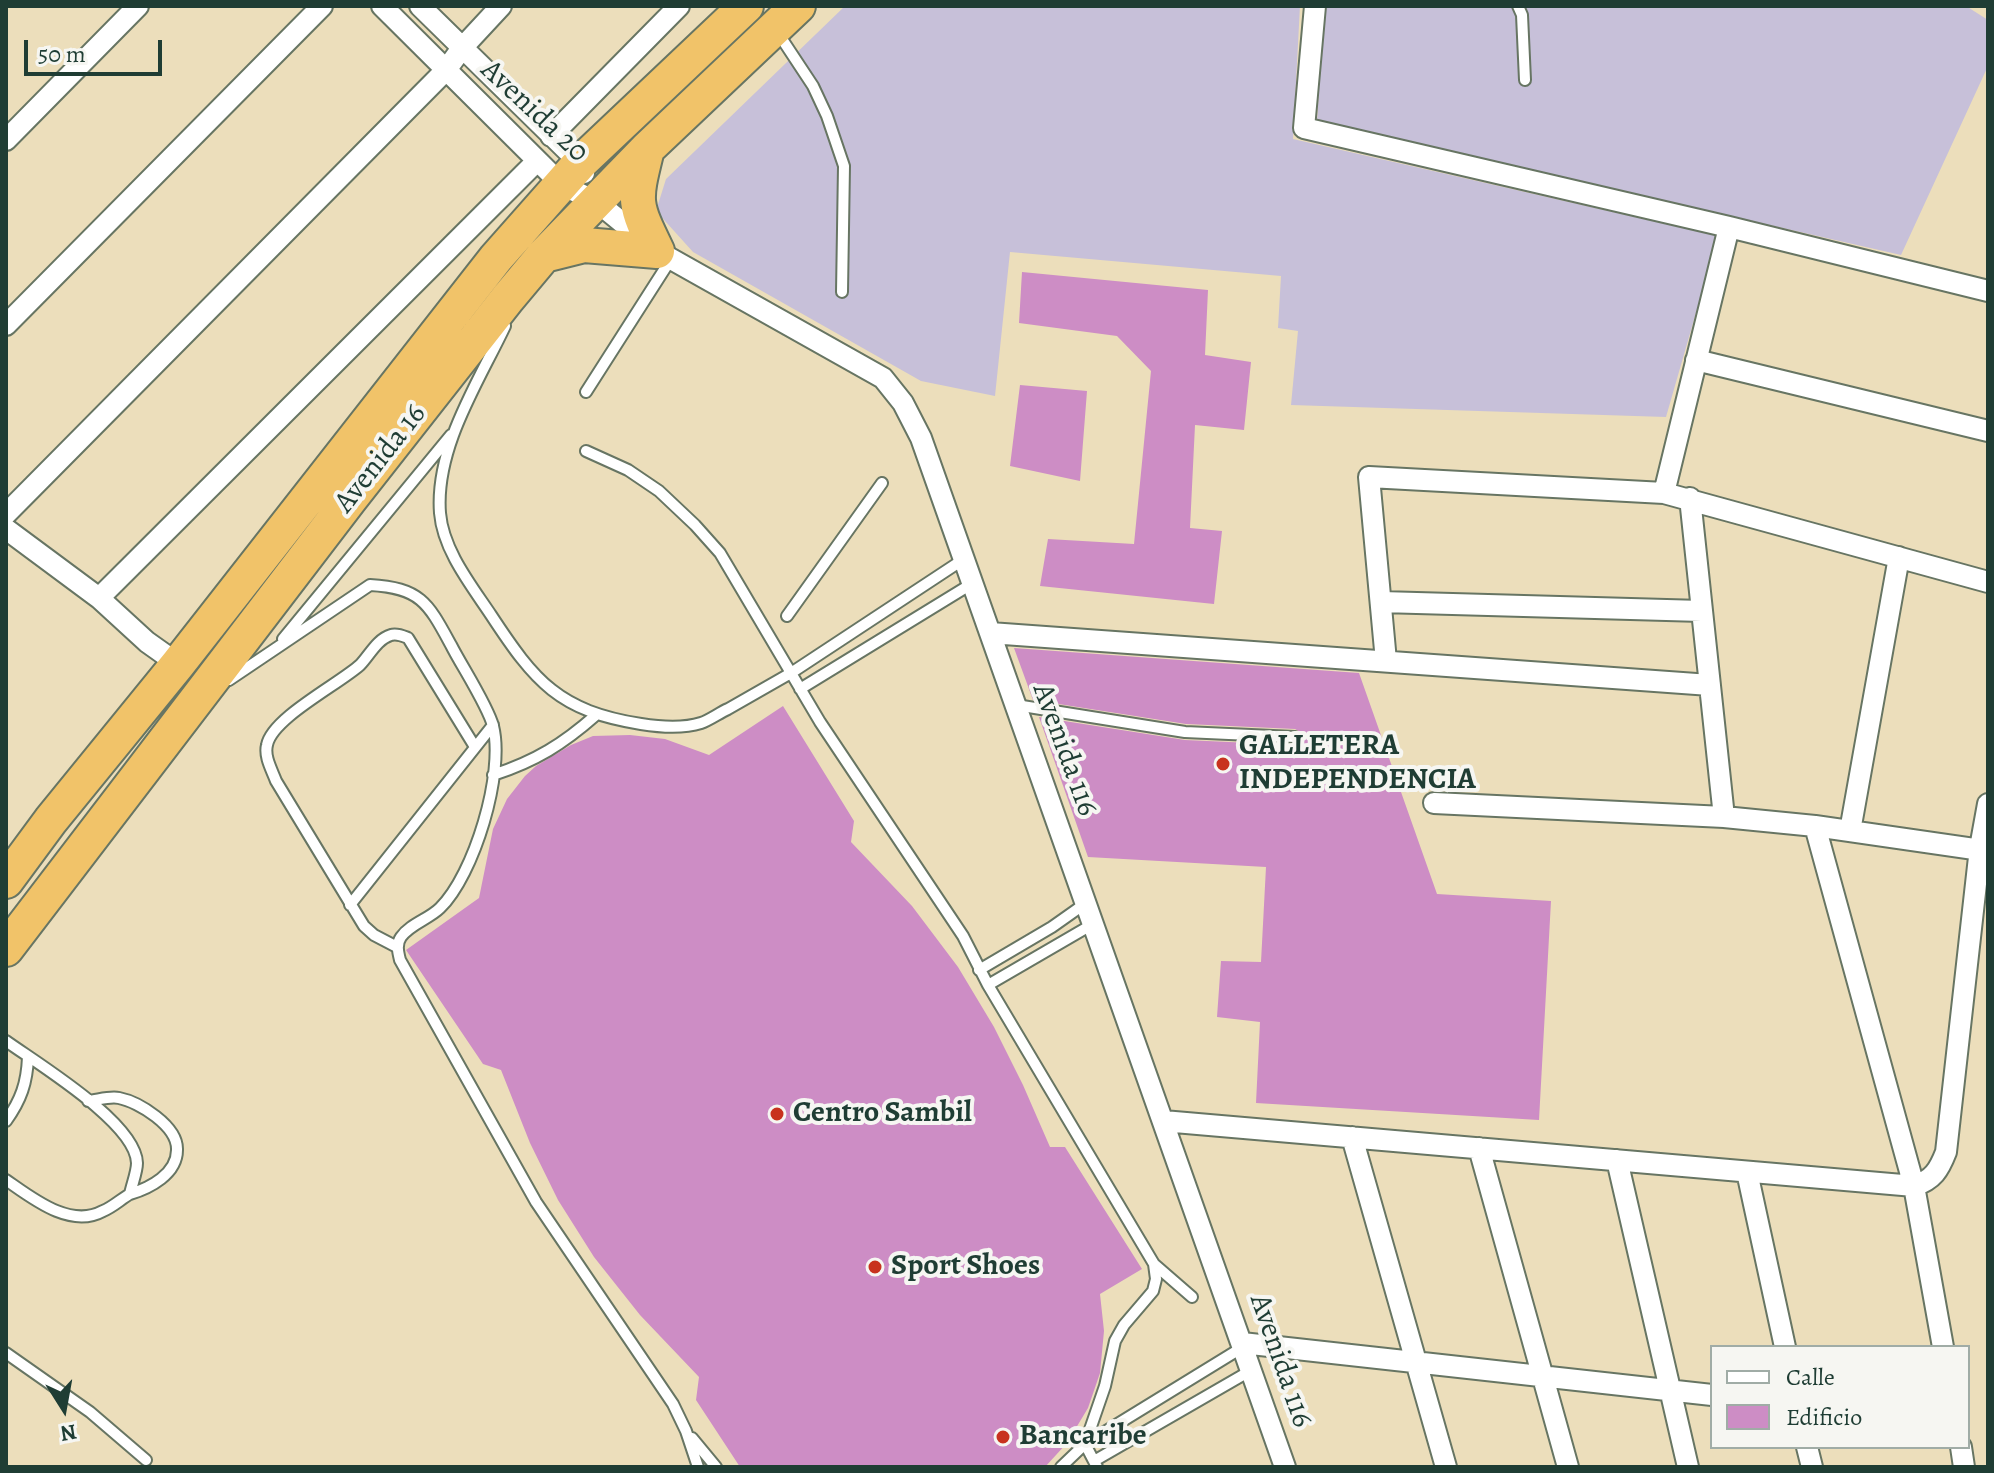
<!DOCTYPE html>
<html>
<head>
<meta charset="utf-8">
<style>
  body { margin:0 }
  #map { position:relative; width:1994px; height:1473px; overflow:hidden; background:#ecdebb; font-family:Alegreya,serif }
  canvas { display:block }
  .frame { position:absolute; inset:0; border:8px solid #1f3d34; pointer-events:none }
  .legend { position:absolute; left:1710px; top:1345px; width:260px; height:104px; box-sizing:border-box; background:#f6f6f2; border:2px solid #a0aca6; margin:0; padding:10px 14px; list-style:none; font-size:24px; color:#1f3d34 }
  .legend li { display:flex; align-items:center; gap:16px; height:40px }
  .legend b { width:40px; border:2px solid #a0aca6 }
  .north { position:absolute; left:24px; top:1369px; width:80px; height:80px; -webkit-text-stroke:6px #f6f6f2; paint-order:stroke; rotate:169deg; font-size:22px; font-weight:700; line-height:32px; text-align:center; color:#1f3d34 }
  .north::after { content:''; display:block; margin:auto; width:28px; height:36px; background:#1f3d34; clip-path:polygon(50% 0,100% 100%,50% 72%,0 100%) }
  .scale { position:absolute; left:24px; top:40px; width:138px; height:36px; box-sizing:border-box; border:4px solid #1f3d34; border-top:0; padding-left:10px; font-size:24px; line-height:28px; white-space:nowrap; color:#1f3d34; -webkit-text-stroke:6px #f6f6f2; paint-order:stroke }
</style>
</head>
<body>
<div id="map">
<canvas width="1994" height="1473"></canvas>
<div class="frame"></div>
<ul class="legend">
<li><b style="height:10px;background:#fff"></b>Calle</li>
<li><b style="height:22px;background:#cd8dc5"></b>Edificio</li>
</ul>
<div class="north">N</div>
<div class="scale">50 m</div>
</div>
<script>
const context = document.querySelector('canvas').getContext('2d');
context.lineJoin = 'round';
function fill(path, color) { context.fillStyle = color; context.fill(path, 'evenodd'); }
function stroke(path, color, width, dash) { context.strokeStyle = color; context.lineWidth = width; context.lineCap = dash ? 'butt' : 'round'; context.setLineDash(dash || []); context.stroke(path); }
function label(font, color, halo, rows, align = 'center') {
  context.font = font + ' Alegreya,serif'; context.lineWidth = 8; context.setLineDash([]); context.textBaseline = 'middle'; context.strokeStyle = halo; context.fillStyle = color; for (const [text, x, y, turn = 0] of rows) {
    context.save(); context.translate(x, y); context.rotate((+turn || 0) * Math.PI / 180); context.textAlign = isNaN(turn) ? turn : align; if (halo) context.strokeText(text, 0, 0); context.fillText(text, 0, 0); context.restore();
  }
}
const industrial = new Path2D(`
  M845 6H1300L1293 139 1718 236 1666 417 1291 405 1298 331 1278 328 1281 276 1010 252 995 396 921 381 693 252 656 211 666 179Z
  M1324 6H1966L1988 20V66L1901 255 1317 122Z`);
const building = new Path2D(`
  M1022 272 1208 290 1205 355 1251 362 1244 430 1195 425 1190 528 1222 531 1214 604 1040 586 1048 539 1134 544 1151 371 1117 336 1019 323Z
  M1020 385 1087 391 1080 481 1010 466Z
  M1014 648 1359 673 1437 894 1551 901 1539 1120 1256 1103 1260 1022 1217 1017 1221 961 1261 962 1266 867 1088 857 1039 717 1185 740 1295 745 1302 741V733L1295 729 1186 724 1033 700Z
  M783 706 854 821 851 842 912 906 958 967 994 1027 1023 1085 1050 1147H1065L1142 1269 1100 1294 1104 1331 1100 1373 1088 1408 1067 1443 1045 1467H740L696 1400 699 1377 640 1315 594 1257 558 1200 530 1143 501 1070 483 1064 406 950 479 898 493 829 507 799 525 776 536 766 571 745 593 736 630 735 665 739 709 755Z`);
const service = new Path2D(`
  M1518 6 1522 15 1525 80
  M778 33 813 86 827 116 844 166 842 292
  M505 326C478 383 435 448 440 513 443 550 471 585 491 615 535 682 559 711 641 724 660 727 682 729 701 723 710 720 719 713 728 709 749 697 770 685 791 673L820 722 963 936 988 985 1154 1264 1156 1279 1153 1291 1124 1325 1115 1341 1105 1386 1085 1444 1061 1467
  M586 392 671 259
  M586 451 628 470 659 491 695 525 720 553 791 673 964 559
  M787 616 882 483
  M283 639 451 435
  M229 680 370 585C421 588 428 603 451 645 461 665 488 706 493 726 505 773 474 875 440 908 429 919 410 924 401 937 396 944 398 952 400 960L536 1202 673 1404 686 1431 698 1467
  M800 689 973 583
  M1016 705 1185 732 1295 737
  M493 775C536 761 563 744 596 715
  M350 905 493 725
  M397 947 374 935 364 926 276 781C272 770 264 757 267 745 272 718 339 684 360 665 369 656 377 639 391 635 397 633 403 636 408 638L475 747
  M979 970 1052 927 1086 903
  M988 985 1093 924
  M6 1041C38 1064 136 1123 137 1163 137 1172 132 1184 130 1194 121 1199 113 1207 103 1211 70 1229 32 1198 6 1180
  M88 1101C98 1100 110 1096 119 1098 139 1102 178 1126 177 1150 177 1174 150 1188 130 1194
  M6 1121C21 1100 27 1083 28 1057
  M1154 1264 1192 1297
  M6 1353 90 1412 146 1460
  M692 1438 716 1467
  M1094 1461 1250 1371
  M1097 1467 1085 1444 1243 1347`);
const minor = new Path2D(`
  M382 6 562 185 597 202 657 251 883 378 903 403 921 438 1285 1467
  M420 6 580 163 584 173
  M1315 6 1304 128 1729 227 1988 291
  M551 136 679 6
  M6 140 138 6
  M6 325 322 6
  M1696 360 1988 431
  M1664 493 1729 227
  M1690 498 1724 817
  M6 514 446 70 462 48 501 6
  M6 529 99 598 147 642 178 664
  M99 598 537 161
  M1381 602 1702 611
  M990 633 1710 685
  M1386 661 1369 477 1664 493 1988 582
  M1434 803 1724 817 1815 826 1988 851
  M1815 826 1914 1186 1943 1347
  M1850 831 1899 557
  M1163 1121 1914 1186C1933 1180 1939 1170 1946 1152L1980 848 1988 804
  M1352 1137 1446 1467
  M1479 1148 1568 1467
  M1617 1160 1688 1467
  M1747 1172 1785 1347
  M1242 1343 1712 1395
  M1807 1447 1812 1467
  M1961 1447 1964 1467`);
const trunk = new Path2D(`
  M647 149C634 202 633 202 657 251
  M544 255 584 245 657 251
  M6 881 51 820 178 664 496 258 580 163 746 6
  M6 949 350 499 508 298 544 255 647 149 798 6`);
const markers = [
  [1223,764,8,"#c8321e"],
  [777,1114,8,"#c8321e"],
  [875,1267,8,"#c8321e"],
  [1003,1437,8,"#c8321e"]
];
const streetNames = [
  ["Avenida 20",534,112,43],
  ["Avenida 16",381,459,-52],
  ["Avenida 116",1064,750,70],
  ["Avenida 116",1280,1361,71]
];
const poiNames = [
  ["GALLETERA",1239,747],
  ["INDEPENDENCIA",1239,781],
  ["Centro Sambil",793,1114],
  ["Sport Shoes",891,1267],
  ["Bancaribe",1019,1437]
];
fill(industrial, '#c7c0d9');
fill(building, '#cd8dc5');
stroke(service, '#677563', 14);
stroke(minor, '#677563', 24);
stroke(trunk, '#677563', 38);
stroke(service, '#fff', 10);
stroke(minor, '#fff', 20);
stroke(trunk, '#f1c369', 34);
for (const [x, y, r, color] of markers) { const dot = new Path2D(); dot.arc(x, y, r, 0, 2 * Math.PI); context.fillStyle = color; context.fill(dot); stroke(dot, '#f6f6f2', 3); }
label('30px', '#1f3d34', '#f6f6f2', streetNames);
label('bold 30px', '#1f3d34', '#f6f6f2', poiNames, 'left');
</script>
</body>
</html>
